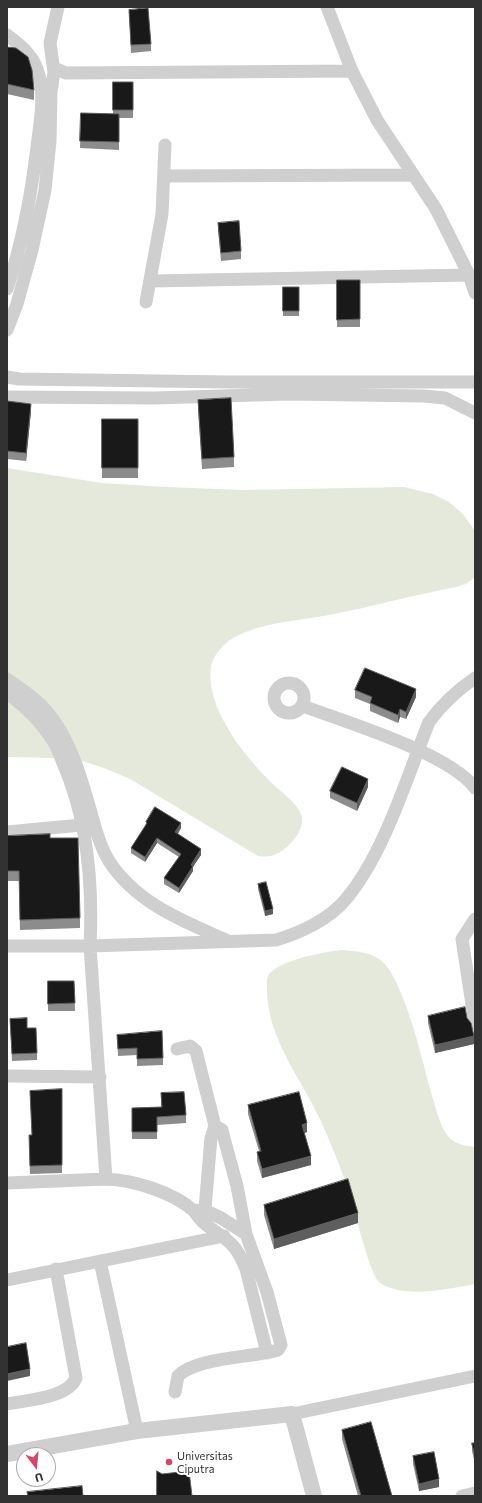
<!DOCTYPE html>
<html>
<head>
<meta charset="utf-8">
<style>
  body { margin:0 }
  #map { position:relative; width:482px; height:1503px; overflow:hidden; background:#fff; font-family:Commissioner,sans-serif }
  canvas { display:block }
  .frame { position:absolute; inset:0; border:8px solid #323232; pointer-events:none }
  .north { position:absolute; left:16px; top:1447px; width:40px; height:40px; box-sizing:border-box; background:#fff; border:1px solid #adadad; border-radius:50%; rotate:164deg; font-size:11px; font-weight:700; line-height:16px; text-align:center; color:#323232 }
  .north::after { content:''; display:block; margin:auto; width:14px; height:18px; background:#db426a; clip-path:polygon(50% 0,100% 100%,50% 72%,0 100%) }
</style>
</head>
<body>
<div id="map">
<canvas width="482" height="1503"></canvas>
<div class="frame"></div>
<div class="north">U</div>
</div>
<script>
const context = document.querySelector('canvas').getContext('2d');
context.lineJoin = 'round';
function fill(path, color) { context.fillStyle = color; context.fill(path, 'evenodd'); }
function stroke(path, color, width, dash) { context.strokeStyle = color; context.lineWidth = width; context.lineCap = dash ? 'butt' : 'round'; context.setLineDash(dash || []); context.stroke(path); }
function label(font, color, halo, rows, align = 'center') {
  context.font = font + ' Commissioner,sans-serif'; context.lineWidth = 4; context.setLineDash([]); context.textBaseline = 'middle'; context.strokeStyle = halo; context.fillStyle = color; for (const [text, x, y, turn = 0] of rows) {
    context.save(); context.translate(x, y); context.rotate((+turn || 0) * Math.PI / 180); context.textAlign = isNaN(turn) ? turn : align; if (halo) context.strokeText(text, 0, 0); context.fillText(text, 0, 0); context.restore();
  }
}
const green = new Path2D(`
  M7 468 102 483 166 487 243 490 404 487 433 494 449 502 463 514 475 531V577L466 584 456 587C413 595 371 607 329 615 298 621 263 622 235 637 225 642 213 655 211 667 205 707 245 757 272 783 282 793 295 801 301 814 307 828 289 849 276 854 270 857 264 857 258 856L130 779 104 768 82 761 50 758 7 757Z
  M341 950C355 951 366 951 379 959 404 975 424 1068 433 1099 437 1112 441 1131 452 1140 459 1145 467 1146 475 1147V1284C448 1289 404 1299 380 1283 368 1274 352 1194 343 1175 336 1156 328 1137 320 1119 300 1077 268 1039 267 991 267 986 266 981 268 976 277 960 324 952 341 950Z`);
const minor = new Path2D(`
  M7 35C19 44 32 54 37 69 46 93 40 122 37 147 31 197 23 241 7 289
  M54 68 66 73 352 71 327 7
  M352 71 377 120 436 209 469 275 475 293
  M164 176 413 175
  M151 281 469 275
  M146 302 162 214 165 145
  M7 330 17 304 32 250 45 190 50 141 51 92 54 72 50 43 58 7
  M7 377 19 379 229 382H475
  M7 397 154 398 289 394 424 396 445 398 475 413
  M7 679C21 689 38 700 49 714 69 739 79 771 88 802 94 822 98 843 109 861 136 903 183 921 226 940
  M274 698a15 15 0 1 1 30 0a15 15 0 1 1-30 0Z
  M7 693C26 707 41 721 53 741 58 748 60 756 63 763 88 820 93 885 90 946L106 1179C133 1180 173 1192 194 1211 197 1215 200 1220 204 1223 226 1241 234 1239 246 1269L267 1353
  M303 706C345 722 449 753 475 788
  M7 832 92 824
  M475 919 462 939 475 1024
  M7 946H90L276 940C300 933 330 919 346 899 384 854 407 777 429 722 442 704 456 691 475 678
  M177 1049 190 1046 196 1051 215 1126
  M7 1076 100 1077
  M7 1183 106 1179
  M204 1220 211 1138 215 1126 222 1130 224 1138 237 1186 246 1234
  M100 1261 137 1431
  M7 1280 224 1236
  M175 1392 178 1376C197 1357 251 1358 278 1350L281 1345 267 1292 246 1234 221 1218 206 1211 193 1210
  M7 1404C27 1400 68 1398 76 1378L56 1269
  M292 1414 475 1376
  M462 1496 475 1493`);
const tertiary = new Path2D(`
  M7 1454 137 1431 292 1414 314 1496`);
const wall = new Path2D(`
  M129 10 151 44V51L131 53Z
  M7 47 34 90V100L7 94Z
  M113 82H133V118H119V150L80 148 81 113 113 114Z
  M218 223 241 251V259L221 261 218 230Z
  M337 280H360V327H337Z
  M283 287H299V316H283Z
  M198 400 234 457V467L202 469 198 410Z
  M7 401 31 411 26 461 7 459Z
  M102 419H138V478H102Z
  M355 690 416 697 406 719 400 717 398 723 370 711V704L355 698Z
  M368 787 357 811 330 798V791Z
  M146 822 181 828 178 834 201 855 193 866V871L179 893 164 884V878L179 857 157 843 145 862 131 853V848L146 826Z
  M7 836 50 838 80 918V928L20 930 19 881H7Z
  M258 884 273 914 265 916 258 889Z
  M48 981H74L75 1011H48Z
  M428 1016 467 1018 474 1044 435 1053 428 1023Z
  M10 1019 27 1028 37 1053V1060L12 1061Z
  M117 1035 163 1058V1065L137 1066V1055L118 1056Z
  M62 1089V1173L30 1174 29 1143 32 1135 30 1091Z
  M161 1093 186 1115V1123L157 1125V1139H132V1108L161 1107Z
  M248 1105 307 1132 304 1133 311 1165 262 1178 257 1161V1152L259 1151 248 1114Z
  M264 1205 358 1223 274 1249 264 1215Z
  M342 1430 392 1496H358L342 1439Z
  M472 1443H475V1464L472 1451Z
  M413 1456 439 1487 419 1491 413 1464Z`);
const shadedWall = new Path2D(`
  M31 404V411L26 461V453Z
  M416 689V697L406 719V712Z
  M400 709V717L398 723V715Z
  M368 779V787L357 811V803Z
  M181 823V828L175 837V832Z
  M157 838V843L145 862V857Z
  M201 849V855L191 870V865Z
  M193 866V871L179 893V888Z
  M273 909V914L265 916V911Z
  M474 1036V1044L435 1053V1045Z
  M307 1123V1132L302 1134V1125Z
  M311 1156V1165L262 1178V1169Z
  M358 1213V1223L274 1249V1239Z
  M30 1369V1376L7 1381V1374Z
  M439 1479V1487L419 1491V1484Z`);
const building = new Path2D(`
  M148 8 151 44 131 45 129 10Z
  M7 47 16 48 28 57 32 70 34 90 7 84Z
  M113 82H133V110H113Z
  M81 113 119 114V142L80 141Z
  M239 221 241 251 221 253 218 223Z
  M337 280H360V319L337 320Z
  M283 287H299V311H283Z
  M231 398 234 457 202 459 198 400Z
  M7 401 31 404 26 453 7 451Z
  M102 419H138V468H102Z
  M365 668 416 689 406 712 400 709 398 715 370 703 372 697 355 690Z
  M342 767 368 779 357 803 330 791Z
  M155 807 181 823 175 832 201 849 191 865 193 866 179 888 164 878 181 854 157 838 145 857 131 848 147 823 146 822Z
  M50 834V838H78L80 918 20 920 19 871H7V836Z
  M266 882 273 909 265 911 258 884Z
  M48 981H74L75 1003 48 1004Z
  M465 1007 467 1018 471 1023 474 1036 435 1045 428 1016Z
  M27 1018V1028H36L37 1053 12 1054 10 1019Z
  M162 1031 163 1058 137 1059V1048L118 1049 117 1035Z
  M62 1089V1165L30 1166 29 1135H32L30 1091Z
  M184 1092 186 1115 157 1117V1132H132V1108L162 1107 161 1093Z
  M299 1092 307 1123 302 1125 311 1156 262 1169 257 1152 261 1151 248 1105Z
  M348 1179 358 1213 274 1239 264 1205Z
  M26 1343 30 1369 7 1374V1347Z
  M371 1422 392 1496H361L342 1430Z
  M472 1443H475V1456Z
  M434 1452 439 1479 419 1484 413 1456Z
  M157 1471 162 1474 189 1471 192 1496H157Z
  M82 1486 83 1496H28L27 1492Z`);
const markers = [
  [169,1462,4,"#db426a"]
];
const poiNames = [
  ["Universitas",177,1456],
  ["Ciputra",177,1469]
];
fill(green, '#e4e9dc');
stroke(minor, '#cfcfcf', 13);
stroke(tertiary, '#cfcfcf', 16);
fill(wall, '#8c8c8c');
fill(shadedWall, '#5e5e5e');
fill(building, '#191919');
stroke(building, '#5e5e5e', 1);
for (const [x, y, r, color] of markers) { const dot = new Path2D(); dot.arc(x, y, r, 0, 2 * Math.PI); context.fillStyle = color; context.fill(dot); stroke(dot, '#fff', 1.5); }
label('11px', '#323232', '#fff', poiNames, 'left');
</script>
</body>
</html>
